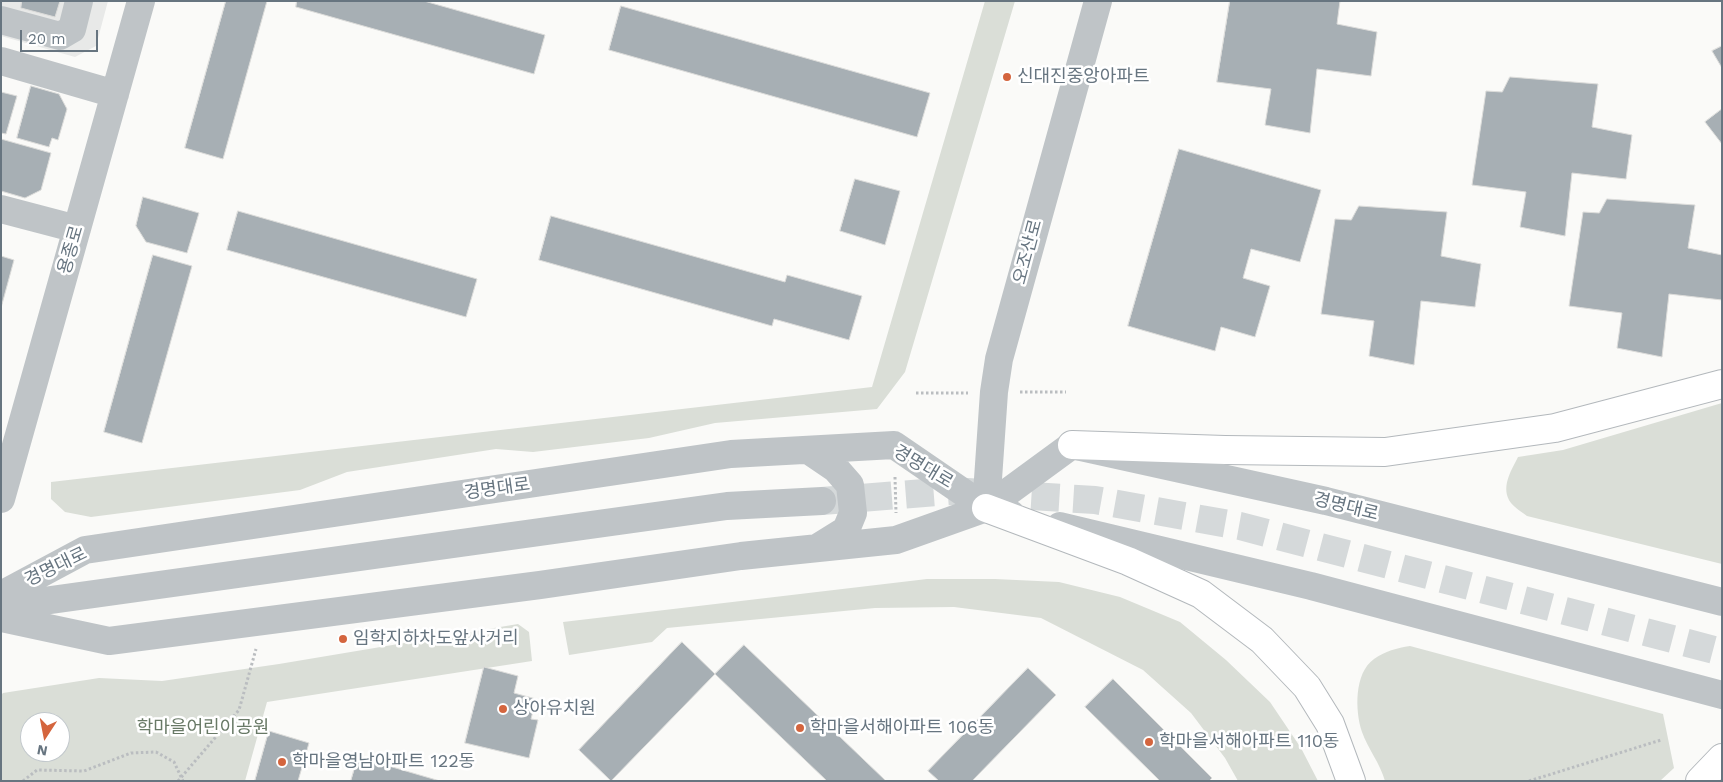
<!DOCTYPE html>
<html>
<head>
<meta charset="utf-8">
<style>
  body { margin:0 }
  #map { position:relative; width:1723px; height:782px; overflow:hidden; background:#fafaf8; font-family:"Work Sans",sans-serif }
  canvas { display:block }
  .frame { position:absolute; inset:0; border:2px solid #677580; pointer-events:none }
  .north { position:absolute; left:20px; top:712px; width:50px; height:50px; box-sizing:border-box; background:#fff; border:1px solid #c2c8cc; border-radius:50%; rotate:191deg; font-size:14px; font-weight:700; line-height:20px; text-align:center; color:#677580 }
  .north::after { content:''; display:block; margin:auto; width:18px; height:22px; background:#d4653e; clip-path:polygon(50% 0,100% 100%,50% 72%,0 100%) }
  .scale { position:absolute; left:20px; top:30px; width:78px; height:22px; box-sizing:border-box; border:2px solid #677580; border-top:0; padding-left:6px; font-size:15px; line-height:18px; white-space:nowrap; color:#677580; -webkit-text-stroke:4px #fff; paint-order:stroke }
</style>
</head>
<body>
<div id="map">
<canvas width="1723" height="782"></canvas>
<div class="frame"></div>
<div class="north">N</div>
<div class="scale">20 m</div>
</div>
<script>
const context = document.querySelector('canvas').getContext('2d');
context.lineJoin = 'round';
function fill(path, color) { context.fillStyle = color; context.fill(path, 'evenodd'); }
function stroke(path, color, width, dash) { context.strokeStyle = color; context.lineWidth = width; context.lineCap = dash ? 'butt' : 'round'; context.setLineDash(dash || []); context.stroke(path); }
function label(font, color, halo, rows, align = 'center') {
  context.font = font + ' "Work Sans","Noto Sans KR",sans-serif'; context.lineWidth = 5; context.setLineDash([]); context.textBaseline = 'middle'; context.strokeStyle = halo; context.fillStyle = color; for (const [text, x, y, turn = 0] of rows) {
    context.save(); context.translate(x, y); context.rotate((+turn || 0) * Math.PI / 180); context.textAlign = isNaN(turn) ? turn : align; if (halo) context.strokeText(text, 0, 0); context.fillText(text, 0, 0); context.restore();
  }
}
const built = new Path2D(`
  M1 1H108L96 46 75 57 1 36Z`);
const green = new Path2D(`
  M985 1H1015L905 372 877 409 715 423 649 438 533 452 496 449 347 472 300 490 91 517 65 512 51 499V482L872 387Z
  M1722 403V564L1527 516C1522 512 1515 508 1511 503 1500 488 1511 471 1518 457L1563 450Z
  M927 579H995L1059 582 1120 597 1180 622 1226 660 1270 702 1301 748 1318 781H1238L1225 758 1191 713 1143 670 1041 618 954 607 875 608 667 628 652 642 569 655 563 622Z
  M518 624 529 632 532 661 267 702 245 781H1V695L3 693 99 678 162 681 279 664ZM30 722H60V752H30Z
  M1410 646 1663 714 1674 768 1660 781H1385C1380 763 1368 749 1362 732 1355 711 1354 673 1374 659 1385 651 1397 648 1410 646Z`);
const building = new Path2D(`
  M22 1H60L55 17 21 8Z
  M226 1H267L223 159 185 148Z
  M297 1H424L545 35 534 74 296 7Z
  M1230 1H1340L1337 24 1377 32 1371 76 1317 69 1310 133 1265 125 1271 89 1217 82Z
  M621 6 930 93 917 137 609 50Z
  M1722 46V68L1712 51Z
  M1510 77 1598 84 1592 127 1632 135 1626 179 1572 173 1565 236 1520 227 1526 192 1472 185 1486 91 1502 92Z
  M31 86 59 94 67 109 58 140 52 138 49 147 17 138Z
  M1 92 17 96 6 134 1 133Z
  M1722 109V144L1705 122Z
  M1 139 51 153 41 190 25 198 1 191Z
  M1179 149 1321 190 1300 262 1251 249 1243 278 1270 286 1255 337 1221 327 1215 351 1128 326Z
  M855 179 900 191 885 245 840 231Z
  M143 197 199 213 187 253 146 242 136 226Z
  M1607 199 1695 205 1688 248 1722 255V300L1669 294 1662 357 1617 348 1622 313 1569 306 1583 212 1599 213Z
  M1359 206 1447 212 1441 256 1481 264 1475 307 1421 301 1414 365 1369 356 1374 321 1321 314 1335 219 1351 220Z
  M238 211 477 279 466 317 227 250Z
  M551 216 785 282 787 275 862 296 849 340 774 319 772 326 539 260Z
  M153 255 192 266 142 443 104 432Z
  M1 256 14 260 1 308Z
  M682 642 715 674 611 781 579 750Z
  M744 645 886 781H827L715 674Z
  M484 667 518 676 514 693 536 699 531 719 538 720 529 758 465 743Z
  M1028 668 1056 695 972 781H939L928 771Z
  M1113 679 1212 778 1209 781H1160L1085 707Z
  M269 731 309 743 298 781H255Z
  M358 757 440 781H351Z`);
const minorTunnel = new Path2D(`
  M822 501 950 491 1095 500 1240 526 1722 652`);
const path = new Path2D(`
  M1020 392H1066
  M916 393H968
  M895 477 896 513
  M23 781 37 770 84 771 131 753 156 752 174 762 183 781
  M178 781 239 710 256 649
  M1529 781 1661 740`);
const minor = new Path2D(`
  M1 20 60 36 72 29 79 1
  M1 61 115 94
  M1 209 77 229
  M808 450 836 469 850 485 853 513 846 530 817 548
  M1 499 141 1
  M986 508 994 392 999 359 1098 1
  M1060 526 1311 586 1722 695
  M1 595 85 550 731 454 894 445 986 508 1011 514
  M1 607 727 506 822 501
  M1 618 109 641 540 585 741 556 896 540 986 508 1072 445 1326 501 1722 602`);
const major = new Path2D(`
  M1072 445 1225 450 1385 452 1555 428 1722 384
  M986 508 1128 561 1201 594 1262 640 1307 687 1330 724 1351 781
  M1700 781 1722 758`);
const markers = [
  [1007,77,5,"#d4653e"],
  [343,639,5,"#d4653e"],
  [503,709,5,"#d4653e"],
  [800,728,5,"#d4653e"],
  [1149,742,5,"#d4653e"],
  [282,762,5,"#d4653e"]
];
const poiNames = [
  ["신대진중앙아파트",1017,77],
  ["임학지하차도앞사거리",353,639],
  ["상아유치원",513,709],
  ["학마을서해아파트 106동",810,728],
  ["학마을서해아파트 110동",1159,742],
  ["학마을영남아파트 122동",292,762]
];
const streetNames = [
  ["용종로",71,250,-74],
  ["오조산로",1028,252,-75],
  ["경명대로",923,467,31],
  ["경명대로",497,489,-8],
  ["경명대로",1346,507,14],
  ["경명대로",56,567,-26]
];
const parkNames = [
  ["학마을어린이공원",203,728]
];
fill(built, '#e8e9e8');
fill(green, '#daded7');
fill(building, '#a7afb4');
stroke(building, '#dcdcda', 1);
stroke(minorTunnel, '#d5d9da', 28, [28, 14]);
stroke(major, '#b3b8bc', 30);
stroke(path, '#babdc0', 3, [2.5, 2.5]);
stroke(minor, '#bfc4c7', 28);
stroke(major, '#fff', 28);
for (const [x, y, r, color] of markers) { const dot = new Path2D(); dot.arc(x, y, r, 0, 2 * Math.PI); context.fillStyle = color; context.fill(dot); stroke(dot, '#fff', 2); }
label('18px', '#677580', '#fff', poiNames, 'left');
label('18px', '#677580', '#fff', streetNames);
label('18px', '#687966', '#fff', parkNames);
</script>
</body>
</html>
